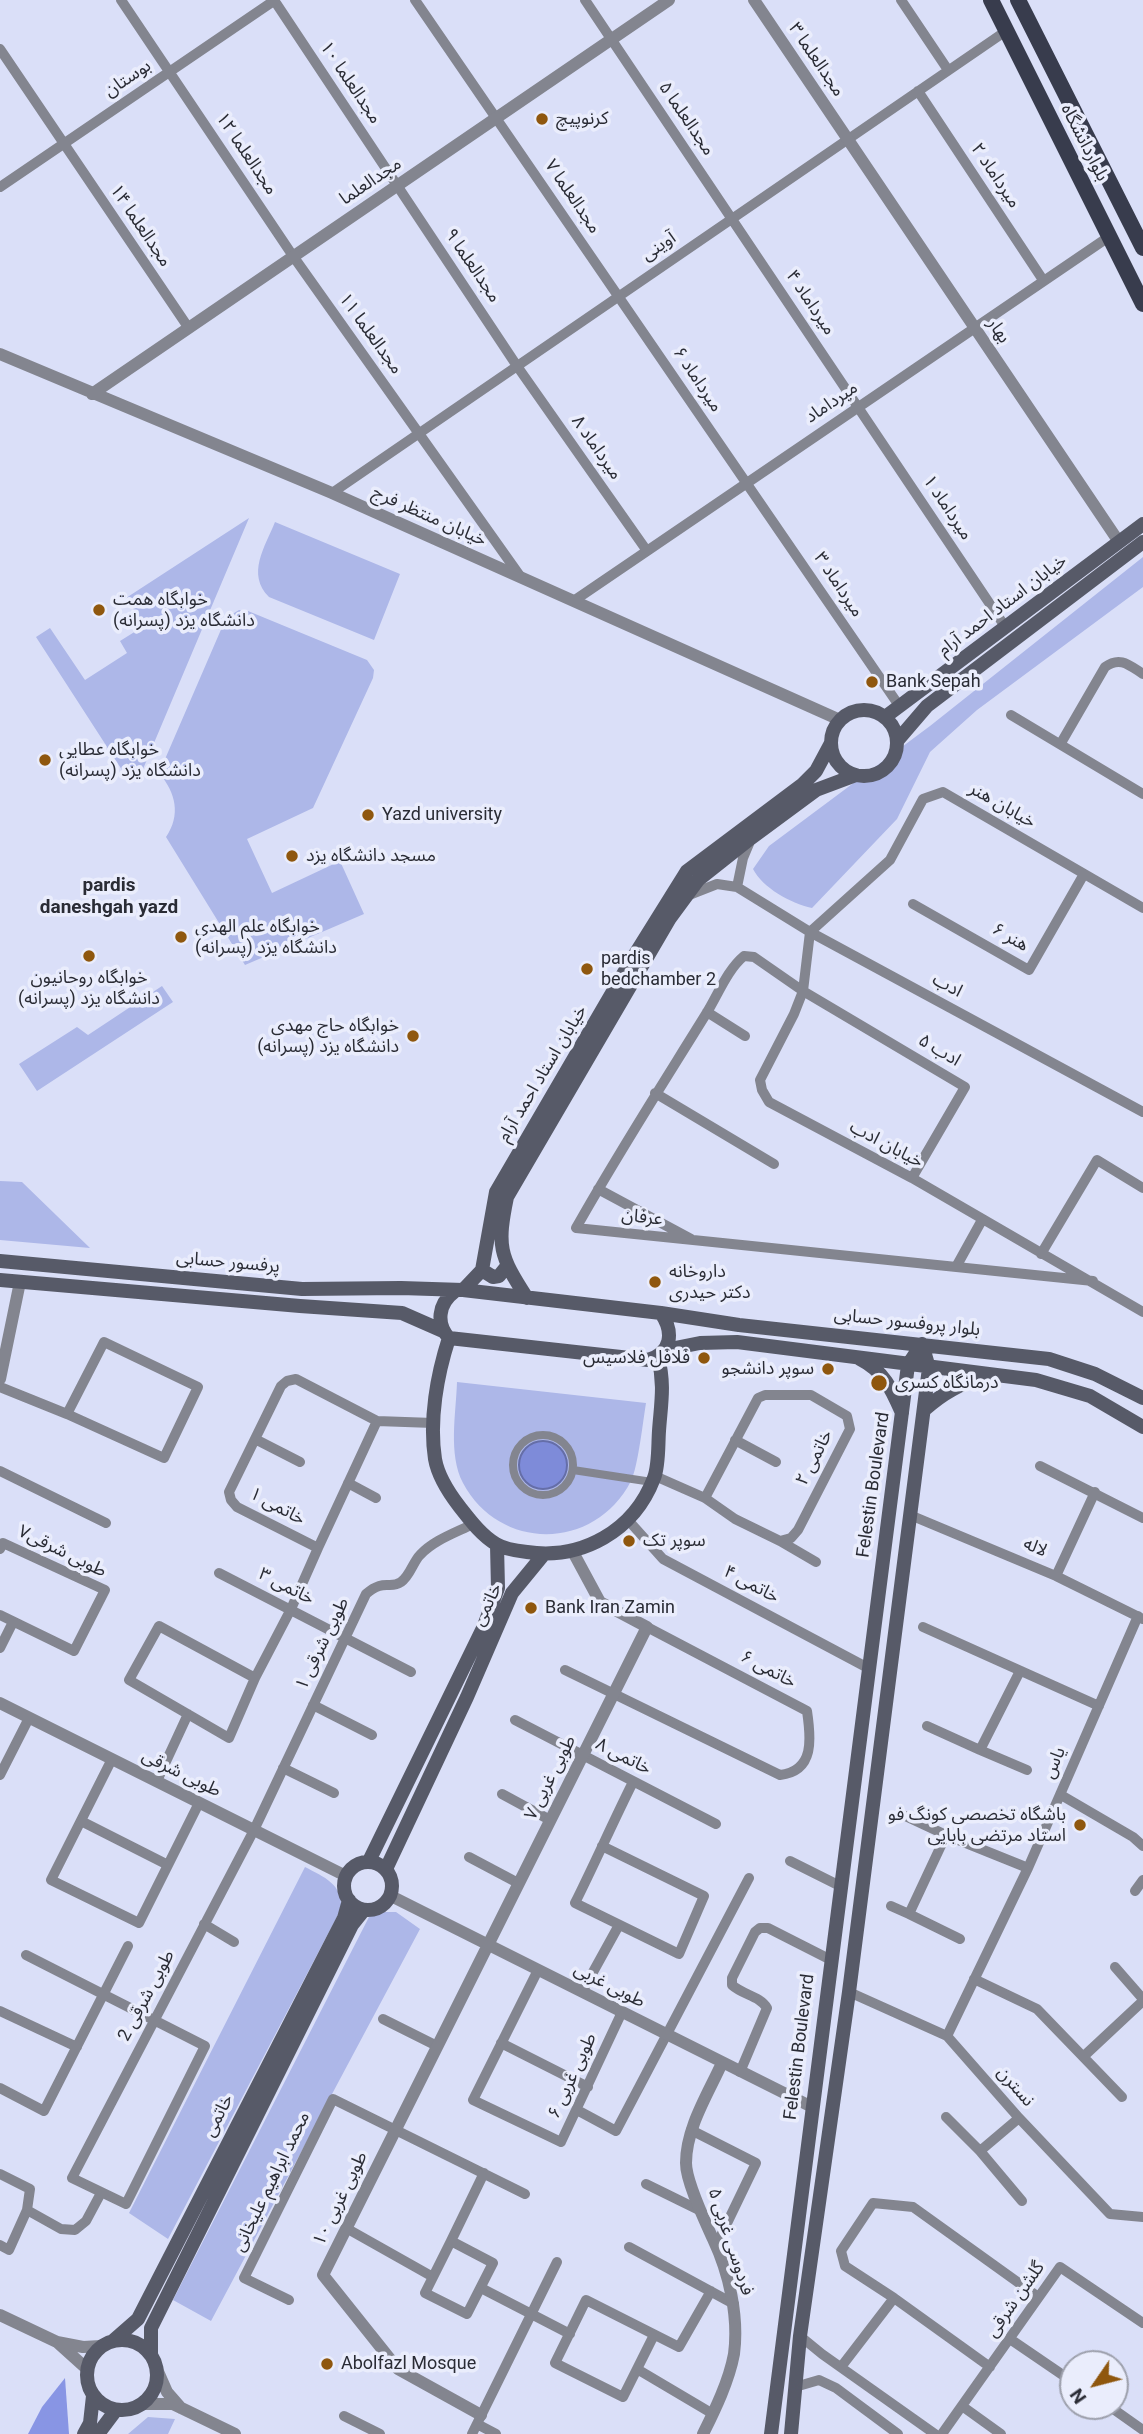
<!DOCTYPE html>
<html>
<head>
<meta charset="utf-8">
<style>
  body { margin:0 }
  #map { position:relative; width:1143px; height:2434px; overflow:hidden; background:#dadff8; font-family:Roboto,sans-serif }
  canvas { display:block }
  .north { position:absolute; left:1059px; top:2350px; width:70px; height:70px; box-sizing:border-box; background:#eaedfc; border:2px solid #9da0ac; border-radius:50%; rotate:235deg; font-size:19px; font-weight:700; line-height:28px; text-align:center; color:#2a2c35 }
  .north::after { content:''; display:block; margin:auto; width:24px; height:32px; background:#8f570e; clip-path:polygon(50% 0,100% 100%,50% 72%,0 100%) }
</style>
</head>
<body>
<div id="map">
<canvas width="1143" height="2434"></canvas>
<div class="north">N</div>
</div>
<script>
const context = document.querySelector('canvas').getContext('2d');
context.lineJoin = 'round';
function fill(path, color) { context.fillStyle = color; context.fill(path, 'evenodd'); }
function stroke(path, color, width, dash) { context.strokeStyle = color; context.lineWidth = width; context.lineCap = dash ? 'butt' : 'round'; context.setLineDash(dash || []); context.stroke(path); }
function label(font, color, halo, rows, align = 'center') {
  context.font = font + ' Roboto,"Noto Sans Arabic",sans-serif'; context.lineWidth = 7; context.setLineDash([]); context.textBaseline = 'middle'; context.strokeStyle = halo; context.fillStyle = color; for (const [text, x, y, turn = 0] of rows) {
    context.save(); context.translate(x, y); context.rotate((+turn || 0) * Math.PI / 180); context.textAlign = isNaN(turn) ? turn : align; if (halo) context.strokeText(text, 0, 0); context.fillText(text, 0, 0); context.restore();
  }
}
const green = new Path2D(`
  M249 518 143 769 122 770 36 637 50 628 85 680 127 653 120 641 144 626 126 598Z
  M275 522 400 574 374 640 269 597C246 574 265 547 275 522Z
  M1143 557V587L977 710 930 752 897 819 812 908C790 903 763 888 753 869L769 846 930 726Z
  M239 610 248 611 367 660 374 670 373 678 313 808 247 839 272 893 340 861 364 914 245 965 166 837C181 815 176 793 159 773L226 618Z
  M162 986 173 1002 37 1091 19 1064 77 1027 88 1035Z
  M0 1181 22 1182 90 1248 0 1240Z
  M457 1382 646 1403C643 1421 638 1467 631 1481 595 1551 500 1552 463 1483 448 1454 456 1414 457 1382Z
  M305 1867C324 1877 343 1884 341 1909L168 2239 129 2213Z
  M378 1912H396L420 1929 211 2321 173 2300 369 1917Z
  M148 2417 175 2419 168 2434H128Z`);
const forest = new Path2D(`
  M65 2378 69 2434H28L42 2407Z`);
const water = new Path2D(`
  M519 1465a24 24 0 1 1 48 0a24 24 0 1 1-48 0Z`);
const pedestrian = new Path2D(`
  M513 1465a30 30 0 1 1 60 0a30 30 0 1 1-60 0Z
  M573 1470 652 1482`);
const minor = new Path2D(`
  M121 0 293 256 520 576
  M274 0 517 366 647 551
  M415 0 900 707
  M585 0 1006 628
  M901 0 948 70
  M0 49 188 327
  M918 91 1043 280
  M0 187 275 0
  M332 493 1006 31
  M575 600 1110 236
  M1011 715 1143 794
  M1061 743 1105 667C1120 656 1129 665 1143 674
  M737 887 743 858 751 839
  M689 895 717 884 737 887 810 932 1143 1112
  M913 904 1029 970 1084 874
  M1143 908 943 792 923 799 890 860 810 932 803 991 794 1014 760 1080 762 1090 769 1102 912 1178 1143 1312
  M707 1012 745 1036
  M655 1093 774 1164
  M912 1178 965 1087 803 991 754 957 744 956C727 970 718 995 706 1014 662 1085 617 1155 576 1228L1093 1281
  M598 1189 691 1239
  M1041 1254 1097 1160 1143 1188
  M956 1267 982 1220
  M0 1387 67 1414 164 1458 198 1387 104 1342 67 1414
  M377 1421 318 1548 237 1507 231 1500 229 1492 281 1386 287 1381 296 1379 377 1421 433 1423
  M255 1439 300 1462
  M735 1440 776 1462
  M1040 1466 1143 1518
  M0 1471 106 1523
  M655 1476 705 1498 735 1519 780 1541 791 1538 798 1530 850 1429 847 1416 811 1395H765L758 1398 705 1498
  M348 1483 376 1498
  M910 1515 1056 1576 1143 1619
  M628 1520 663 1559 868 1668
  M780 1541 816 1562
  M0 1549 3 1543 105 1590 74 1651 0 1615
  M219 1573 411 1672
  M1056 1576 1095 1492
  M923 1627 1099 1706
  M0 1648 13 1622
  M565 1670 780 1775C815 1771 811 1738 807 1711L647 1627
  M1020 1671 980 1750 1027 1770
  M255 1678 159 1626 129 1680 229 1738 255 1678 291 1609 318 1548
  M313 1705 372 1735
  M515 1720 716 1824
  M927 1726 980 1750
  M112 1759 51 1880 139 1923 199 1803
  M283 1768 334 1793
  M0 1775 29 1718
  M157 1781 188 1714
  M502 1794 550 1820
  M1061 1795 1133 1837 1143 1846
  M901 1814 946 1835 1028 1868
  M81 1821 168 1865
  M946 1835 909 1914 960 1939
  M602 1846 704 1896 679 1954 575 1903C595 1863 613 1822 633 1782
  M469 1857 518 1883
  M790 1861 842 1887
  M1135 1891 1143 1880
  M891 1906 909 1914
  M204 1924 234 1942
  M26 1955 205 2046 126 2204 72 2178 254 1830 366 1594C384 1578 390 1590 401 1582 410 1576 413 1562 420 1555 434 1540 455 1533 473 1524
  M1115 1967 1143 1999
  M538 1970 473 2100 561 2142 622 2012
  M974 1979 1037 2009 1122 2097
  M582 1992 619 1925
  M849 1992 947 2036 1019 2118 1110 2214 1143 2217
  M0 2011 77 2047
  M383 2019 437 2046
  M947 2036 1028 1868 1138 1616
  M501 2043 588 2087
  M1084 2056 1143 2001
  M740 2072 767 2008C760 1996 743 1995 732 1985V1978L755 1932 760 1928H768L831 1960
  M0 2088 44 2111 128 1946
  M577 2110 616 2131 749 1878
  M946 2117 980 2151 1019 2118
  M691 2130 756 2163 716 2246
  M980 2151 1022 2201
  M0 2174 30 2189 27 2210 9 2250 0 2245
  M646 2184 701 2211
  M27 2210 61 2229 75 2230 86 2221 101 2193
  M346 2228 433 2277
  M451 2241 493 2263 467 2314 425 2293Z
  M451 2241 484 2173
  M629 2247 734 2304
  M481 2288 570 2334
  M289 2300 244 2278 333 2099 525 2194
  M654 2335 623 2397 555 2363 586 2300 679 2347 711 2291
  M800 2336 822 2354 935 2434
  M1010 2339 1073 2382
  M841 2367 894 2298
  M990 2367 894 2298 845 2266 841 2251 873 2203 913 2207 1037 2296
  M637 2369 713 2414
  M795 2387 819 2380 836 2388 898 2434
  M962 2406 1001 2434
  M1109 2406 1143 2430
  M344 2416 380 2434
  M477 2424 496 2434
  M472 2434 557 2262
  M942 2434 1060 2267 1143 2323`);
const tertiary = new Path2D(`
  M754 0 1119 542
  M0 354 332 493 840 720
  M92 394 669 0
  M0 1379 20 1282
  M0 1703 346 1876
  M391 1896 812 2107
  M0 2315 57 2342 87 2369
  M57 2342 83 2347 101 2346
  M156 2367 167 2392 181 2408
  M143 2404H173L235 2434
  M481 2415 398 2369 323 2275 647 1627 600 1602 573 1552
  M703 2434C715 2410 729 2381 734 2354 739 2316 729 2273 713 2239 705 2221 686 2182 686 2163 686 2128 708 2094 722 2063`);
const secondary = new Path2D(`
  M831 743a33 33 0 1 1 66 0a33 33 0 1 1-66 0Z
  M885 717 1143 524
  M897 741 927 706 1143 542
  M0 1261 302 1289 401 1288 463 1290 661 1313C674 1332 672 1353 648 1360L449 1338C436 1324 438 1304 454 1292
  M482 1270 493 1277 499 1276 507 1266
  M0 1280 300 1306 402 1313 443 1331
  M463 1290 482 1270 496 1192 629 964 687 871 803 784 816 771 831 743
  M527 1298C499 1255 497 1246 507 1197L670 918 698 880 751 838 816 790 856 775
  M661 1313 739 1325 1049 1359 1095 1374 1143 1398
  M449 1338C437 1375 429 1420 435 1459 438 1476 449 1493 459 1506 470 1520 481 1535 496 1544 504 1549 518 1551 527 1552 582 1560 634 1531 654 1478 659 1465 658 1445 659 1431 661 1403 665 1385 658 1357
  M665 1350 700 1343 737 1342 1036 1380 1090 1396 1143 1427
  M860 1359C884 1371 892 1390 902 1413
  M924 1410C943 1393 961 1383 986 1376
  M369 1861 484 1626 498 1588 497 1545
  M344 1886a24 24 0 1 1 48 0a24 24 0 1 1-48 0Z
  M386 1869 467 1697 512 1593 544 1554
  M87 2375a35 35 0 1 1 70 0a35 35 0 1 1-70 0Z
  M114 2340 138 2319 344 1918 349 1900
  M151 2354V2328L352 1925 364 1910
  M84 2434 90 2423 93 2396
  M98 2434 116 2410
  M771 2434 908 1365 922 1344
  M791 2434 800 2336 849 1992 929 1368 922 1344`);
const primary = new Path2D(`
  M991 0 1143 304
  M1018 0 1143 248`);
const markers = [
  [542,119,7,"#8f570e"],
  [99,610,7,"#8f570e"],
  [872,682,7,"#8f570e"],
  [45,760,7,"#8f570e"],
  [368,815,7,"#8f570e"],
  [292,856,7,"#8f570e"],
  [181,937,7,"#8f570e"],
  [89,956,7,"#8f570e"],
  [587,969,7,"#8f570e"],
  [413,1036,7,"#8f570e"],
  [655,1282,7,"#8f570e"],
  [704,1358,7,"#8f570e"],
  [828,1369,7,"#8f570e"],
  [879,1383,9,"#8f570e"],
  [629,1541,7,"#8f570e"],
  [531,1608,7,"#8f570e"],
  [1080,1825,7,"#8f570e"],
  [327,2364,7,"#8f570e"]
];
const streetNames = [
  ["مجدالعلما ۳",816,60,56],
  ["بوستان",128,79,-34],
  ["مجدالعلما ۱۰",350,83,56],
  ["مجدالعلما ۵",686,119,56],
  ["بلواردانشگاه",1084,143,63],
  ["مجدالعلما ۱۲",246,154,56],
  ["میرداماد ۲",995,176,56],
  ["مجدالعلما",371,182,-34],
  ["مجدالعلما ۷",572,197,56],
  ["مجدالعلما ۱۴",140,226,56],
  ["آوینی",659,247,-34],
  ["مجدالعلما ۹",472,266,56],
  ["میرداماد ۴",810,303,56],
  ["بهار",998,331,56],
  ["مجدالعلما ۱۱",370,334,54],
  ["میرداماد ۶",697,380,56],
  ["میرداماد",832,403,-34],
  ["میرداماد ۸",596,448,55],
  ["میرداماد ۱",947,508,56],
  ["خیابان منتظر فرج",429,517,24],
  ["میرداماد ۳",838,585,56],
  ["خیابان استاد احمد آرام",1003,606,-37],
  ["خیابان هنر",1002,806,30],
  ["هنر ۶",1010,938,30],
  ["ادب",947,986,28],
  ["ادب ۵",939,1051,31],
  ["خیابان استاد احمد آرام",543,1074,-59],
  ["خیابان ادب",886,1145,28],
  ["عرفان",642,1218,6],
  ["پرفسور حسابی",228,1263,5],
  ["بلوار پروفسور حسابی",907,1323,6],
  ["خاتمی ۲",815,1458,-63],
  ["Felestin Boulevard",874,1485,-82],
  ["خاتمی ۱",277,1507,28],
  ["لاله",1035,1548,23],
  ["طوبی شرقی۷",62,1552,26],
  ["خاتمی ۴",751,1585,28],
  ["خاتمی ۳",286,1587,27],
  ["خاتمی",488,1605,-64],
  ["طوبی شرقی ۱",323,1644,-64],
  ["خاتمی ۶",768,1670,28],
  ["خاتمی ۸",623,1757,27],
  ["یاس",1055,1763,-67],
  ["طوبی شرقی",181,1774,26],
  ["طوبی غربی ۷",551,1778,-63],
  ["طوبی غربی",609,1986,27],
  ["طوبی شرقی 2",147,1996,-62],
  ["Felestin Boulevard",800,2047,-83],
  ["طوبی غربی ۶",573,2076,-65],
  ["نسترن",1015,2087,49],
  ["خاتمی",219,2116,-63],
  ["محمد ابراهیم علیخانی",272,2182,-64],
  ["طوبی غربی ۱۰",341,2199,-64],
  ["فردوسی غربی ۵",730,2242,72],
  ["گلشن شرقی",1016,2300,-55]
];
const poiNames = [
  ["کرنوپیچ",556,119],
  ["خوابگاه همت",113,600],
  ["(پسرانه) دانشگاه یزد",113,621],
  ["Bank Sepah",886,682],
  ["خوابگاه عطایی",59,750],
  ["(پسرانه) دانشگاه یزد",59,771],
  ["Yazd university",382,815],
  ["مسجد دانشگاه یزد",306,856],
  ["خوابگاه علم الهدی",195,927],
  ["(پسرانه) دانشگاه یزد",195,948],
  ["pardis",601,959],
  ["bedchamber 2",601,980],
  ["خوابگاه روحانیون",89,978,"center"],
  ["(پسرانه) دانشگاه یزد",89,999,"center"],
  ["خوابگاه حاج مهدی",399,1026,"right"],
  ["(پسرانه) دانشگاه یزد",399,1047,"right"],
  ["داروخانه",669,1272],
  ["دکتر حیدری",669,1293],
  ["فلافل فلاسیس",690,1358,"right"],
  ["سوپر دانشجو",814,1369,"right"],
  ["درمانگاه کسری",895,1383],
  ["سوپر تک",643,1541],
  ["Bank Iran Zamin",545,1608],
  ["باشگاه تخصصی کونگ فو",1066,1815,"right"],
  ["استاد مرتضی بابایی",1066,1836,"right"],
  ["Abolfazl Mosque",341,2364]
];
const neighbourhoodNames = [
  ["pardis",109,886],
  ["daneshgah yazd",109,908]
];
fill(green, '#adb7e8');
fill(forest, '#8895e4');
fill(water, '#7e8bd9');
stroke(water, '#656ea8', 2);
stroke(pedestrian, '#83858f', 8);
stroke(minor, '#83858f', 10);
stroke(tertiary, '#83858f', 12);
stroke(secondary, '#575a68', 14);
stroke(primary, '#383c4d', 16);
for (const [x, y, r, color] of markers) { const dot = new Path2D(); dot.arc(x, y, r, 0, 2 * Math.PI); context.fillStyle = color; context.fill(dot); stroke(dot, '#eaedfc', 2.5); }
label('18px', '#2a2c35', '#eaedfc', streetNames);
label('18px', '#2a2c35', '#eaedfc', poiNames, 'left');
label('bold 19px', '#2a2c35', '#eaedfc', neighbourhoodNames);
</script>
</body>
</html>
